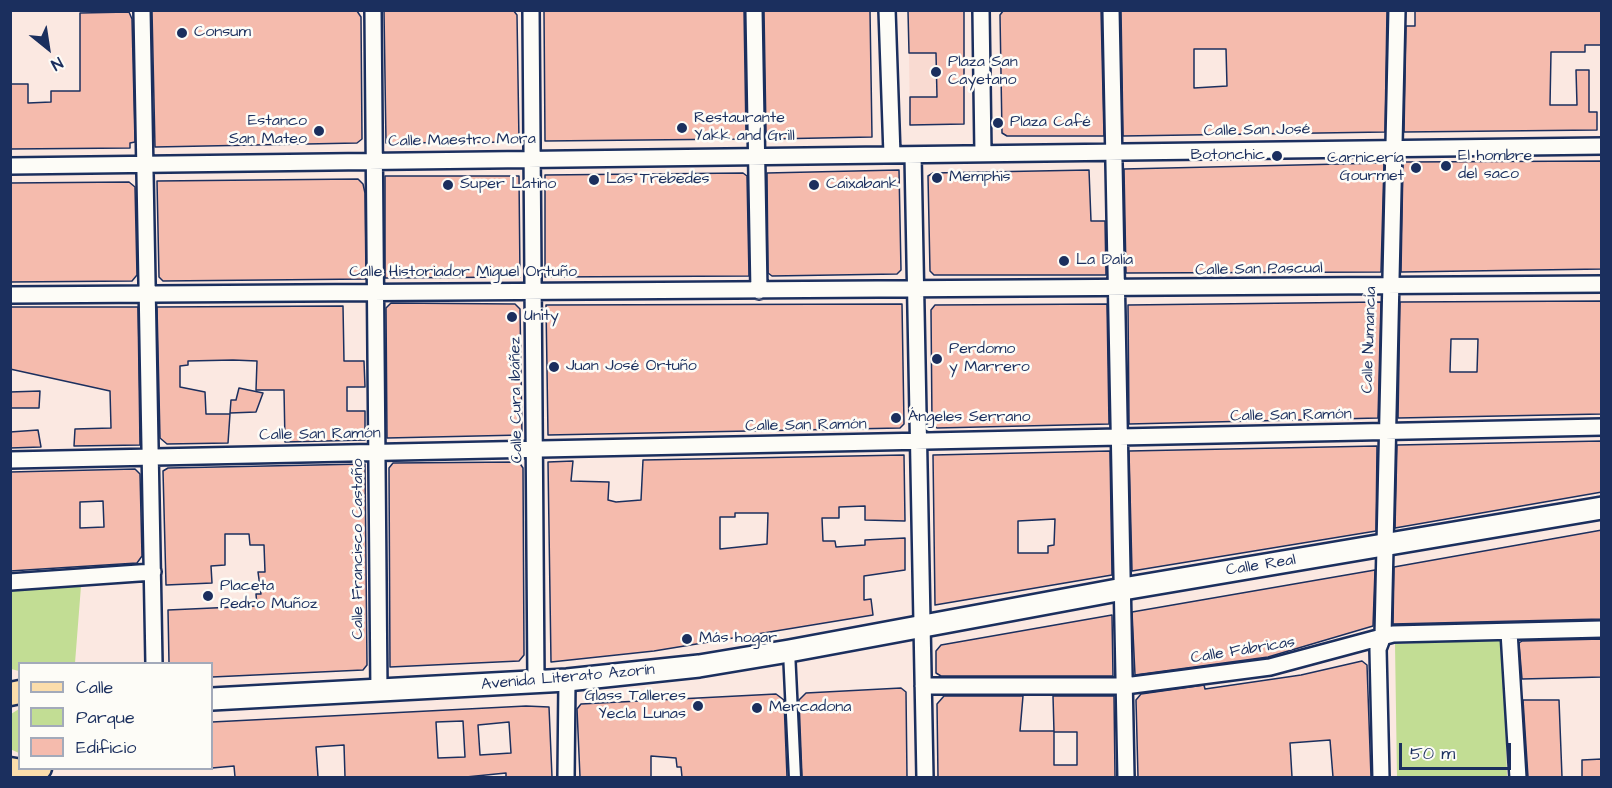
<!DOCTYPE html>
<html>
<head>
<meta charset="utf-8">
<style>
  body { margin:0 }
  #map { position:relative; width:1612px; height:788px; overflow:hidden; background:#fbe8e1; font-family:"Architects Daughter",sans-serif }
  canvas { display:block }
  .frame { position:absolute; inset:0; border:12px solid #1b2f5e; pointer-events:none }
  .legend { position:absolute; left:18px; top:662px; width:195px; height:108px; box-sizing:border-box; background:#fdfcf7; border:2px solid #a3aaba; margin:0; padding:8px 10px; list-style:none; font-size:18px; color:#1b2f5e }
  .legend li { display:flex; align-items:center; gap:12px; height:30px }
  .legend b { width:30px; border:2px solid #a3aaba }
  .north { position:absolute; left:18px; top:18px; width:60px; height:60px; -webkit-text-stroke:4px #fdfcf7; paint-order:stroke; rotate:150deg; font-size:16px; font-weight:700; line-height:24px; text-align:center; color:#1b2f5e }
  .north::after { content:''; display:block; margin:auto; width:21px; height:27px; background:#1b2f5e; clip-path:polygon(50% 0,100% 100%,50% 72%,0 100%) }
  .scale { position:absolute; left:1399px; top:743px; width:112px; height:27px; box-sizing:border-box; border:3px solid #1b2f5e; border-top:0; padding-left:8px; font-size:18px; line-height:21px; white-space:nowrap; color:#1b2f5e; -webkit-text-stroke:4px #fdfcf7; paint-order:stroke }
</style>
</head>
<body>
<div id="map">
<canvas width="1612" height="788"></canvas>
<div class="frame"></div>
<ul class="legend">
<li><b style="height:8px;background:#fbddab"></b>Calle</li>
<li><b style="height:16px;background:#c2dd94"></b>Parque</li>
<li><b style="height:16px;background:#f5bbad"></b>Edificio</li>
</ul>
<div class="north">N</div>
<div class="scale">50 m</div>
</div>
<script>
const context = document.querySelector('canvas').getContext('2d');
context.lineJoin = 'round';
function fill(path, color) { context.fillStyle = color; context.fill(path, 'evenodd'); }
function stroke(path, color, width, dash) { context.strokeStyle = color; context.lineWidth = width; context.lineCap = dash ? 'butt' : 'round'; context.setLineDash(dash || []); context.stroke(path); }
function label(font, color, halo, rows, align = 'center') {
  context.font = font + ' "Architects Daughter",sans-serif'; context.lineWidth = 5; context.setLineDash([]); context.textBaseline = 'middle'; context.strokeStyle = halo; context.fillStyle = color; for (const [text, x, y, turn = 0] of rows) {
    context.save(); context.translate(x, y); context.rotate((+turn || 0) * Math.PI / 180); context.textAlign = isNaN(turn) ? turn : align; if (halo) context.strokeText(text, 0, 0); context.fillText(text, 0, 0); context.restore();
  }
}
const built = new Path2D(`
  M965 52 964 124 910 125 909 53Z`);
const green = new Path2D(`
  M81 586 75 663 20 664 19 671 11 669V590Z
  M1500 640 1504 671 1507 777H1397L1395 644Z
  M19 709H20L19 753 10 749 11 714Z`);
const building = new Path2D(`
  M513 10 517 15 519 142 386 143 384 11Z
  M744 10 746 134 741 139 545 141 544 11Z
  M964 10V124L910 125V97H937L936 53H909L908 11Z
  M1101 10 1104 136H1007L1002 133 1000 15 1003 11Z
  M1121 10H1387L1385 132 1123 136ZM1194 49H1226L1227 86 1194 88Z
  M1415 10H1602V45H1585V52H1551L1550 105H1577L1576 70H1589V112H1597V130L1404 132 1406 26H1415Z
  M152 11H357L361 17 362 139 357 143 155 147Z
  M764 11H870L872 137 770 139 766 133Z
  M129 12 132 19 135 142 130 143V148L10 149V84H28V103L51 102V91H80V13Z
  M1602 161V269L1401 272 1403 162Z
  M1384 163 1381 272 1126 273 1124 169Z
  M899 170 901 270 897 274 772 276 768 273 767 173Z
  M1089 170 1091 221H1105L1106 275H934L930 271 928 176 933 173Z
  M743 173 747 176 749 276 545 277V175Z
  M385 176H519L520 277 385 278Z
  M358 179 363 184 365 193 366 279 163 281 159 277 157 181Z
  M129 182 135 187 137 275 132 281 10 282V183Z
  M1602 301V414L1398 418 1400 302ZM1451 339H1478L1477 372H1450Z
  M1381 302 1378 418 1129 424 1128 305Z
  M391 303 515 304 520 309 522 435 387 438 386 308Z
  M902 304 904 424 900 428 548 435 546 305Z
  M1107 304 1109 424 937 428 932 424 931 310 935 305Z
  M343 306 344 361H364L365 387H347V411H365V440L285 442 284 390H256L257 361 233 360 188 361V365L180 366V387L205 392 206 414H230L228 443 167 444 160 438 157 307Z
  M10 307H138L140 445 74 446 75 429 111 428 110 391 10 369Z
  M239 388 263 393 256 412 230 413 231 400H236Z
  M40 391 39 408H10V392Z
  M38 430 41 447 10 448V432Z
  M1602 441V492L1395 528 1397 445Z
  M1377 446 1376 531 1132 571 1129 451Z
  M1110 451 1112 575 935 605 933 455ZM1055 519 1054 545 1048 546V553H1018V521Z
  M904 455 905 521 865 520V506L839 507V518H822L823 541H835L836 547 865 545V540L905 538V570L864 576V600L871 599 873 615 654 651 551 662 548 462 573 461 571 481 609 482 608 500 616 502 641 500 643 460ZM735 513H768L767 544 720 549V517H735Z
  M519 462 523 468 524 655 519 661 390 667 389 468 393 463Z
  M365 464 367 665 363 670 212 677V663H169L168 610 257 606 256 594H261L258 572H265L264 545H250L249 534H225V565L211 566 212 583 166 585 163 471 168 468Z
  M135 469 140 474 142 556 137 563 10 571V472ZM103 501 104 527 80 528V502Z
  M1602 530V619L1393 624 1394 567Z
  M1375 570 1373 626 1268 657 1135 675 1132 612Z
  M1112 615 1113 676H941L936 673V651L941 645Z
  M1602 639V677L1522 679 1519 643 1522 641Z
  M1362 661 1367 665 1371 777H1333L1330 740 1290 743 1292 777H1138L1136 700 1141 694 1204 685 1205 689 1301 675Z
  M901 688 906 692 907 777H802L799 700 806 693Z
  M776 694 784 700 787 777H682L681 767H677L676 758 651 756V777H580L577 709 581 704Z
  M944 696H1023L1020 731H1054V765H1077V732H1054L1053 696H1114L1115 777H938L937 704Z
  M1523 700H1559L1562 777H1528Z
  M526 706 549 707 552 777H506V773L466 777H345L344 745 316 747 318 777H235L234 766 212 768V722ZM463 721 465 757 438 758 436 722ZM509 722 511 753 480 755 478 725Z
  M1602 759V777H1582V760Z`);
const pedestrian = new Path2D(`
  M789 651 795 778`);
const minor = new Path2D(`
  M142 10 154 664
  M373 10 379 692
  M531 10 536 681
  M754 10 759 291
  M887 10 892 155
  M981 10 983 154
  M1111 10 1126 778
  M913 155 925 778
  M10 166 1602 146
  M10 295 1602 284
  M10 460 1602 427
  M10 582 153 572
  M1509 632 1518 778
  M923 686H1125L1270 667 1393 634 1602 629
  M566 778 567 680
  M1381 778 1378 649 1383 636 1397 10`);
const secondary = new Path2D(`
  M212 699 567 680 699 666 789 651 1123 589 1602 508`);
const primary = new Path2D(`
  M10 694 20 692
  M10 769 28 772 40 768`);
const markers = [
  [182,33,6,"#1b2f5e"],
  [936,72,6,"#1b2f5e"],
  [998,123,6,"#1b2f5e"],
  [682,128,6,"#1b2f5e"],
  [319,131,6,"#1b2f5e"],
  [1277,156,6,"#1b2f5e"],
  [1446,166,6,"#1b2f5e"],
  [1416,168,6,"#1b2f5e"],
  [937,178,6,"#1b2f5e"],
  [594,180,6,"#1b2f5e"],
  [448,185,6,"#1b2f5e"],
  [814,185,6,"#1b2f5e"],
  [1064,261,6,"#1b2f5e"],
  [512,317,6,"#1b2f5e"],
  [937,359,6,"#1b2f5e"],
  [554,367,6,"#1b2f5e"],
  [896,418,6,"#1b2f5e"],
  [208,596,6,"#1b2f5e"],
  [687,639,6,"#1b2f5e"],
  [698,706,6,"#1b2f5e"],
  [757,708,6,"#1b2f5e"]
];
const poiNames = [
  ["Consum",194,33],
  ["Plaza San",948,63],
  ["Cayetano",948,81],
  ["Restaurante",694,119],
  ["Yakk and Grill",694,137],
  ["Estanco",307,122,"right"],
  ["San Mateo",307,140,"right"],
  ["Plaza Café",1010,123],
  ["Botonchic",1265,156,"right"],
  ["El hombre",1458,157],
  ["del saco",1458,175],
  ["Carnicería",1404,159,"right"],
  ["Gourmet",1404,177,"right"],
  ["Memphis",949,178],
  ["Las Trebedes",606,180],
  ["Super Latino",460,185],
  ["Caixabank",826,185],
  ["La Dalia",1076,261],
  ["Unity",524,317],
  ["Perdomo",949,350],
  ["y Marrero",949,368],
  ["Juan José Ortuño",566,367],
  ["Ángeles Serrano",908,418],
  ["Placeta",220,587],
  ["Pedro Muñoz",220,605],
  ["Más hogar",699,639],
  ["Glass Talleres",686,697,"right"],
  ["Yecla Lunas",686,715,"right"],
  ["Mercadona",769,708]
];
const streetNames = [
  ["Calle San José",1257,131,-1],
  ["Calle Maestro Mora",462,141,-1],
  ["Calle San Pascual",1259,270,-1],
  ["Calle Historiador Miguel Ortuño",463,273],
  ["Calle Numancia",1370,340,-88],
  ["Calle Cura Ibáñez",517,400,-91],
  ["Calle San Ramón",1291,416,-1],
  ["Calle San Ramón",806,426,-1],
  ["Calle San Ramón",320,435,-1],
  ["Calle Francisco Castaño",359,549,-90],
  ["Calle Real",1261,566,-9],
  ["Calle Fábricas",1243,651,-9],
  ["Avenida Literato Azorín",568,678,-5]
];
fill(built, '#f9dad1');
fill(green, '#c2dd94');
fill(building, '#f5bbad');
stroke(building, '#1b2f5e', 1.5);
stroke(pedestrian, '#1b2f5e', 15);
stroke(minor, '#1b2f5e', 20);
stroke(secondary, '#1b2f5e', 26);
stroke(primary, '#1b2f5e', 27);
stroke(pedestrian, '#fdfcf7', 10);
stroke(minor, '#fdfcf7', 15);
stroke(secondary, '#fdfcf7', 21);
stroke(primary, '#fbddab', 22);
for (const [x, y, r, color] of markers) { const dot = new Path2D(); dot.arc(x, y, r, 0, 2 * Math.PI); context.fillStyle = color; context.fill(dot); stroke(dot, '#fdfcf7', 2); }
label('16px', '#1b2f5e', '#fdfcf7', poiNames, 'left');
label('16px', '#1b2f5e', '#fdfcf7', streetNames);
</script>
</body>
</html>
